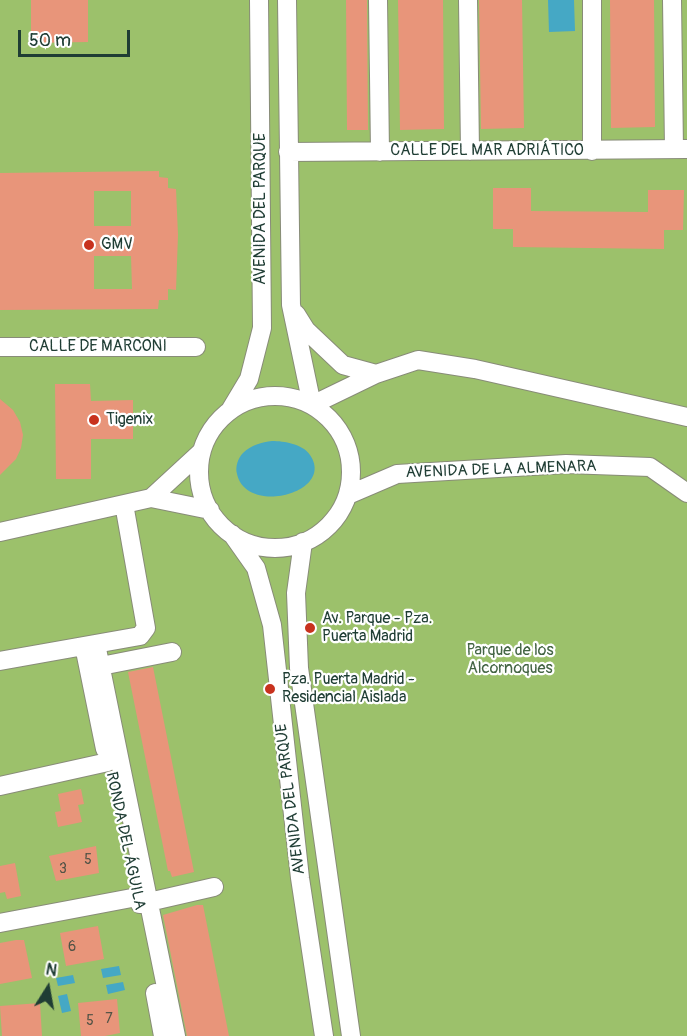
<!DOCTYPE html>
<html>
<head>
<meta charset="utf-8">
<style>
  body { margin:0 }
  #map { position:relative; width:687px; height:1036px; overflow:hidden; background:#f2dabb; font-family:Pangolin,sans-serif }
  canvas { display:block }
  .north { position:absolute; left:18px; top:958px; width:60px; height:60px; -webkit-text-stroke:4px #fff; paint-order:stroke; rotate:11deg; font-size:16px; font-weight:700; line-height:24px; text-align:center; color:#1f3d34 }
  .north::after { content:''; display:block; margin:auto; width:21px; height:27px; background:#1f3d34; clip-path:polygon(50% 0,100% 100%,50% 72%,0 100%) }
  .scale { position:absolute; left:18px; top:30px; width:112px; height:27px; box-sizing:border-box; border:3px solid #1f3d34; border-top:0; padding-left:8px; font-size:18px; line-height:21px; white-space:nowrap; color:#1f3d34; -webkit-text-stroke:4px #fff; paint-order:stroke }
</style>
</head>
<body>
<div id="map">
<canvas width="687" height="1036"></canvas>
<div class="north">N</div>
<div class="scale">50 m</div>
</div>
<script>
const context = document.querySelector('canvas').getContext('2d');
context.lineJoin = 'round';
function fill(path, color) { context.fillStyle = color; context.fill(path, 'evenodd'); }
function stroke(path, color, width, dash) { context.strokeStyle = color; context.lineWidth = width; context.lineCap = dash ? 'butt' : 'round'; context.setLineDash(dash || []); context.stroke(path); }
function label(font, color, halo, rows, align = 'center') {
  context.font = font + ' Pangolin,sans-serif'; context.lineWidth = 4.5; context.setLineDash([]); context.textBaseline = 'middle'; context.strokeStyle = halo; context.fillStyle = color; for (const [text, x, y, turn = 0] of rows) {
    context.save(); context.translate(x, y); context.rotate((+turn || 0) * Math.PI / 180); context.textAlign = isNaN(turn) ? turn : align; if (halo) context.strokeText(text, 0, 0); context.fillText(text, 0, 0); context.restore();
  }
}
const green = new Path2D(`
  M0 0H687V1036H0Z`);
const water = new Path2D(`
  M548 0H574L575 31 549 32Z
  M272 441C284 441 303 444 310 455 336 493 246 516 237 474 235 467 238 458 243 453 251 445 262 442 272 441Z
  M119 966 121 975 103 978 101 969Z
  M73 975 75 983 58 986 56 978Z
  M123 982 125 990 108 994 106 985Z
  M67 994 71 1011 62 1013 58 996Z`);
const building = new Path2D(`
  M31 0H88V42L31 43Z
  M346 0H367L368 130H347Z
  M398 0H443L444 129 400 130Z
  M479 0H522L524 128 481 129Z
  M610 0H654L655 127 611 128Z
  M159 171V177L168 178V188L176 189 178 235 176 290 168 289V300H159L158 309 0 310V173ZM94 191H131V226H94ZM94 256H131L132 289H94Z
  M493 188H531V211L648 212V190H684L683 230H664V249L513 247V229H493Z
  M55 384H90L91 401 133 400V439H91V479H56Z
  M0 399 13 410 20 422 23 435 21 448 16 459 0 475Z
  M153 667 194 872 172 877 170 871H168L128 672Z
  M81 789 84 804 78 805 82 822 58 827 55 812 61 811 58 794Z
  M96 846 99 873 56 881 49 856Z
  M15 863 21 896 7 899 5 892 0 893V866Z
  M197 905H203L229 1036H187L163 915Z
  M98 926 104 959 66 966 60 933Z
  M16 940H24L32 978 0 984V943Z
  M117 999 120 1033 105 1036H81L78 1003Z
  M40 1003 42 1036H2L0 1006Z`);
const minor = new Path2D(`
  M287 0 291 305 312 405
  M378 0 380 152
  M468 0 470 151
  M592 0V151
  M672 0 674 149
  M288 152 687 149
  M296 314 306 330 343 365 376 374
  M0 347H196
  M199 472a76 76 0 1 1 152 0a76 76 0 1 1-152 0Z
  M312 405 376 374 418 360 475 369 687 417
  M231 409 249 379 262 328 259 0
  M348 495 397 474 566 464 650 467 687 493
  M151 498 202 451
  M0 532 151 498 210 510
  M232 534 256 568 272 625 300 878 324 1036
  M303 542 296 593 299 668 351 1036
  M96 644 176 1036
  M84 646 105 749
  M0 661 140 636 146 628 124 504
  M101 666 172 652
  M0 786 108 762
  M140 904 214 887
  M0 923 137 897
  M155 993 163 1036`);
const markers = [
  [89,245,6,"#c8321e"],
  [94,420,6,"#c8321e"],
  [310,628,6,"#c8321e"],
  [270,689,6,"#c8321e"]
];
const numberNames = [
  ["5",88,860],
  ["3",63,869],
  ["6",72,947],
  ["7",109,1019],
  ["5",90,1021]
];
const streetNames = [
  ["CALLE DEL MAR ADRIÁTICO",487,151],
  ["AVENIDA DEL PARQUE",261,209,-90],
  ["CALLE DE MARCONI",98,347],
  ["AVENIDA DE LA ALMENARA",501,470,-2],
  ["AVENIDA DEL PARQUE",291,799,-97],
  ["RONDA DEL ÁGUILA",125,841,78]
];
const poiNames = [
  ["GMV",101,245],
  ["Tigenix",106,420],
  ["Av. Parque - Pza.",322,619],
  ["Puerta Madrid",322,637],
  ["Pza. Puerta Madrid -",282,680],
  ["Residencial Aislada",282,698]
];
const parkNames = [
  ["Parque de los",510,651],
  ["Alcornoques",510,669]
];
fill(green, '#9cc16b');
fill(water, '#45a8c5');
fill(building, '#e8957a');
stroke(minor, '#888c78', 20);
stroke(minor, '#fff', 18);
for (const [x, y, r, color] of markers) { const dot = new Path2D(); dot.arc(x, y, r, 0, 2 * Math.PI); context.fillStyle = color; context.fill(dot); stroke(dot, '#fff', 2); }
label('14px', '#515346', null, numberNames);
label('16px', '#1f3d34', '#fff', streetNames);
label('16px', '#1f3d34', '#fff', poiNames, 'left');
label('16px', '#446544', '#fff', parkNames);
</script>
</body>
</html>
